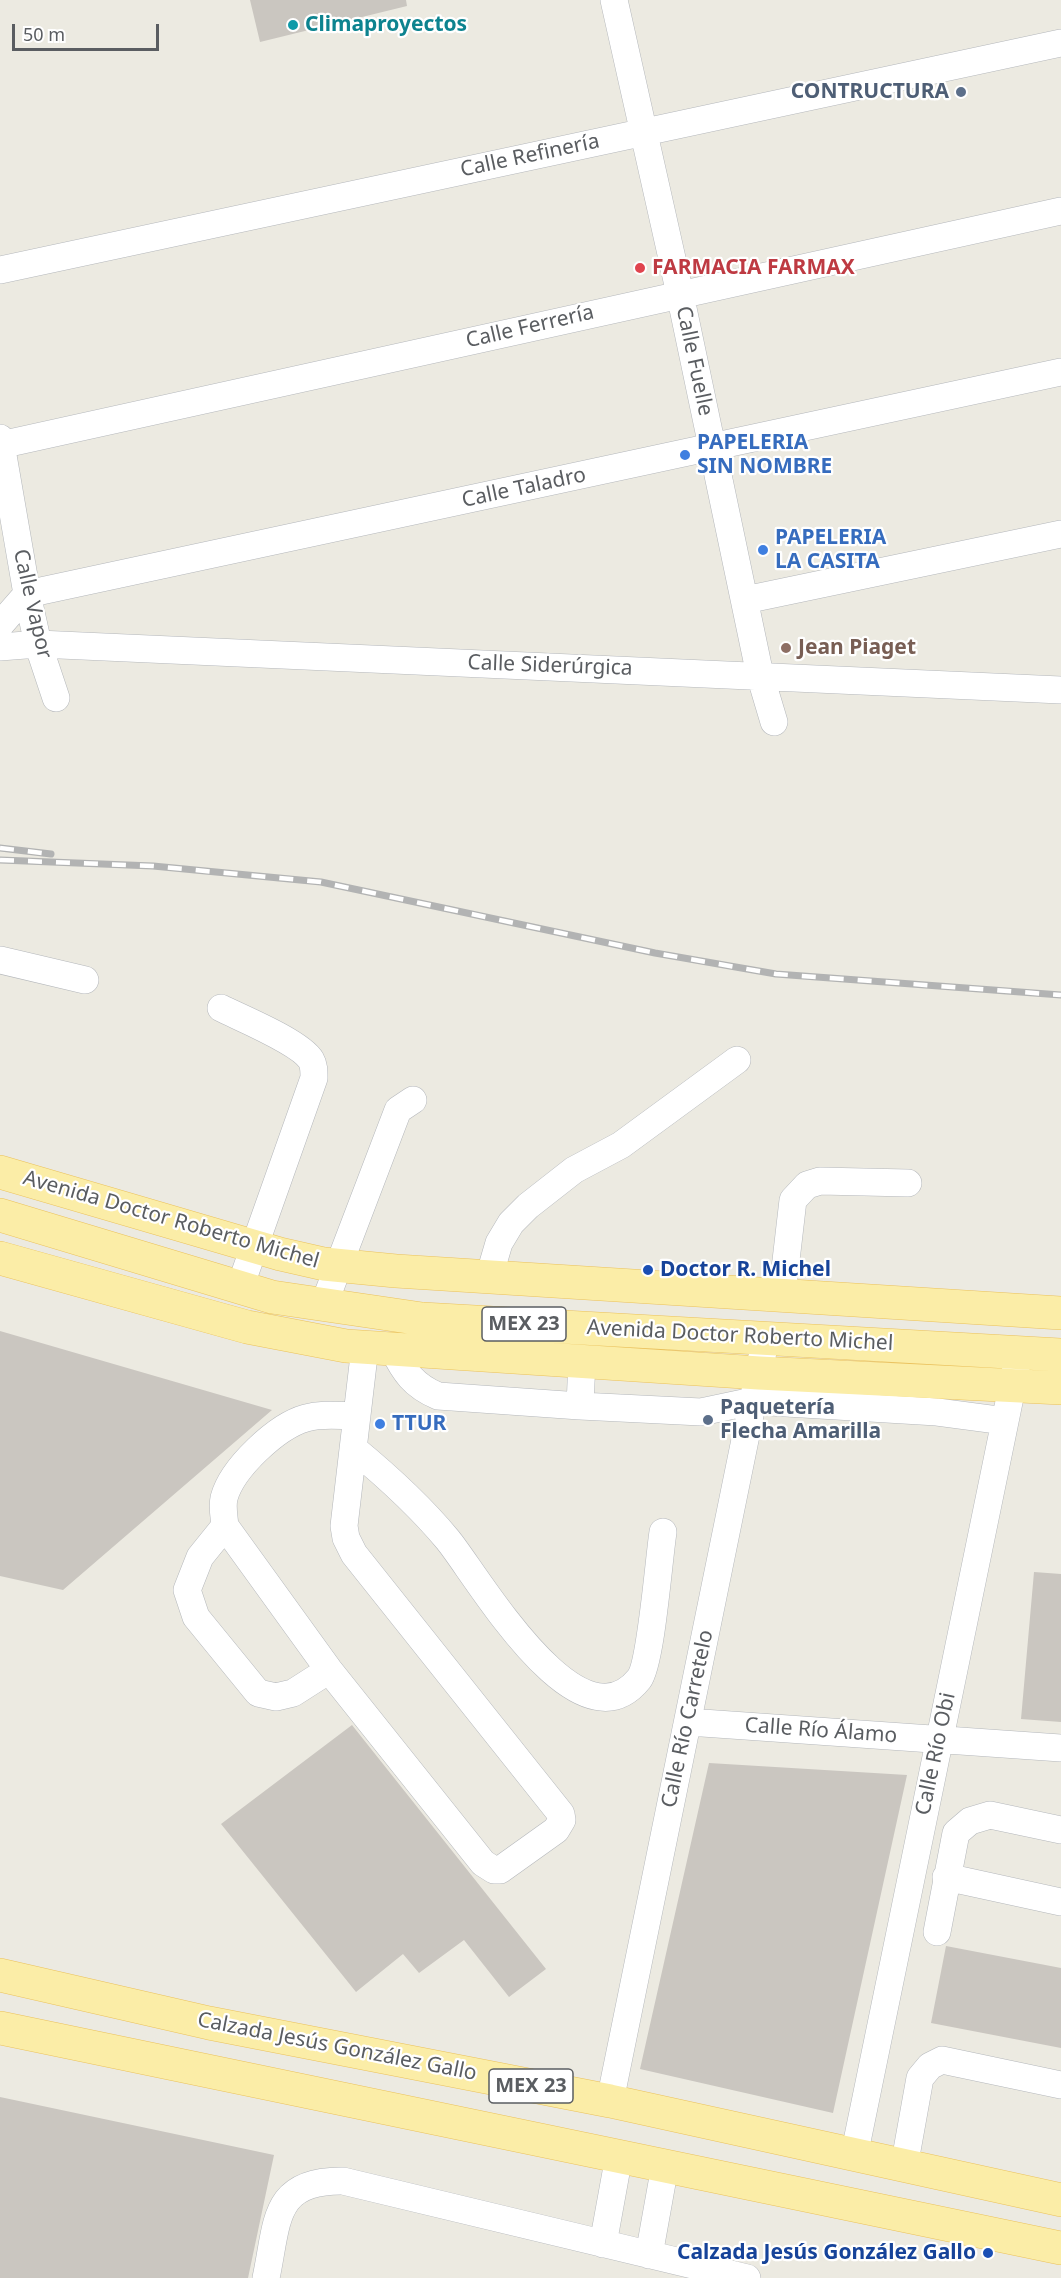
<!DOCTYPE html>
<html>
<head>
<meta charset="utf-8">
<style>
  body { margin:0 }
  #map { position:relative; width:1061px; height:2278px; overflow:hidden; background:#eceae1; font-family:"Noto Sans",sans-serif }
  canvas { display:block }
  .scale { position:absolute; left:12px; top:24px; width:147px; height:27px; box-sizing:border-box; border:3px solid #5a5d61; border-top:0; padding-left:8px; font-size:18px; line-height:21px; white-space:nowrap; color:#5a5d61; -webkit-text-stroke:4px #fff; paint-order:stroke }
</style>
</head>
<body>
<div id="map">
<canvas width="1061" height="2278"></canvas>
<div class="scale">50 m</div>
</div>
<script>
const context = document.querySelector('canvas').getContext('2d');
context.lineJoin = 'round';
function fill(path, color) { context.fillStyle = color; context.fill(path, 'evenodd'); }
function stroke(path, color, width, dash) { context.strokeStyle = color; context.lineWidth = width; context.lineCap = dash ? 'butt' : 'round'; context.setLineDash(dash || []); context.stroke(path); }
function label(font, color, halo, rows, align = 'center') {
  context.font = font + ' "Noto Sans",sans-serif'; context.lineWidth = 4.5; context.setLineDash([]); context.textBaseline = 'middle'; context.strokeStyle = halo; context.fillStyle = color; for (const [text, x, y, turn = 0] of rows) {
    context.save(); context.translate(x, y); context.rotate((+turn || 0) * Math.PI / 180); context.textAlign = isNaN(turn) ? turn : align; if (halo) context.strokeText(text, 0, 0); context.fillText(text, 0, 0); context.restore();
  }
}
const building = new Path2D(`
  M250 0H406L407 6 260 42Z
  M0 1331 272 1410 63 1590 0 1576Z
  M1034 1572 1061 1574V1722L1021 1719Z
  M352 1725 546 1969 509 1997 464 1940 419 1973 403 1954 356 1992 221 1824Z
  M709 1763 907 1775 833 2113 640 2069Z
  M946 1946 1061 1968V2048L931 2023Z
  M0 2097 274 2155 248 2278H0Z`);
const minor = new Path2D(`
  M614 0 680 294 760 675 774 722
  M0 270 1061 43
  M0 438 27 594 38 644 56 698
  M0 445 1061 211
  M745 600 1061 534
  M0 625 27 594 1061 372
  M0 647 38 644 1061 690
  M0 960 85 980
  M221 1008C241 1018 300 1042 311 1060 314 1065 314 1071 314 1078L240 1287
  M489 1277 499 1243 511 1223 528 1206 574 1170 621 1145 737 1060
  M782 1295 793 1200 807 1185 820 1181 908 1183
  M324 1304 398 1110 413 1100
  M393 1349C404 1372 414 1386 438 1396L580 1406
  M582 1360 580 1406 701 1412 753 1401 937 1412 1005 1421
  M357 1416C340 1416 323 1413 306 1418 277 1426 232 1468 224 1498 222 1507 224 1516 225 1526L329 1670 483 1863 494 1870H500L556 1830 562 1820 561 1814 354 1554 346 1538 344 1526 365 1347
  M354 1449C388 1477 419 1505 448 1540 478 1577 579 1754 639 1679 651 1664 659 1557 663 1532
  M225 1526 200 1557 187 1590 196 1617 258 1693 276 1697 293 1693 329 1670
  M688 1722 1061 1748
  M946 1877 1061 1902
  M937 1932 956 1833 970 1821 990 1815 1061 1830
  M610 2101 766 1337
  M854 2156 1016 1368
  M904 2167 920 2078 930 2066 942 2060 1061 2085
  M603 2244 619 2156
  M649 2255 665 2166
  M266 2278C278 2222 272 2180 343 2181L747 2278`);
const major = new Path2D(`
  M0 1172 280 1254 324 1264 396 1271 1061 1313
  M0 1215 272 1297 422 1319 1061 1355
  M0 1258 247 1327 346 1346 759 1373 1061 1388
  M0 1975 209 2023 610 2101 1061 2200
  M0 2028 1061 2248`);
const rail = new Path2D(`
  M0 848 51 854
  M0 860 153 866 321 882 655 953 776 974 1061 995`);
const markers = [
  [293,25,6,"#0f9aa8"],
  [961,92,6,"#5c6f8a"],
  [640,268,6,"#e0444e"],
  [685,455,6,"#3f7fe0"],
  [763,550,6,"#3f7fe0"],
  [786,648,6,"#8d6e63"],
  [648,1270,6,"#1a4fb4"],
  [708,1420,6,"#5c6f8a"],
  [380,1424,6,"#3f7fe0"],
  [988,2253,6,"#1a4fb4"]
];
const shields = [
  [524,1324,84],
  [531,2086,84]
];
const shieldNames = [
  ["MEX 23",524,1324],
  ["MEX 23",531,2086]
];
const cultureNames = [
  ["Climaproyectos",305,25]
];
const serviceNames = [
  ["CONTRUCTURA",949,92],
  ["Paquetería",720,1408,"left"],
  ["Flecha Amarilla",720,1432,"left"]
];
const streetNames = [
  ["Calle Refinería",530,156,-12],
  ["Calle Ferrería",530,327,-13],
  ["Calle Fuelle",694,361,78],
  ["Calle Taladro",524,488,-12],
  ["Calle Vapor",32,604,77],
  ["Calle Siderúrgica",550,666,2],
  ["Avenida Doctor Roberto Michel",171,1220,16],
  ["Avenida Doctor Roberto Michel",740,1336,3],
  ["Calle Río Carretelo",688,1719,-78],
  ["Calle Río Álamo",821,1731,4],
  ["Calle Río Obi",936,1754,-78],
  ["Calzada Jesús González Gallo",337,2047,11]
];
const healthNames = [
  ["FARMACIA FARMAX",652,268]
];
const shopNames = [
  ["PAPELERIA",697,443],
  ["SIN NOMBRE",697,467],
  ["PAPELERIA",775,538],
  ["LA CASITA",775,562],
  ["TTUR",392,1424]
];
const educationNames = [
  ["Jean Piaget",798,648]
];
const transitNames = [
  ["Doctor R. Michel",660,1270],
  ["Calzada Jesús González Gallo",976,2253,"right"]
];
fill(building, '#cac6c0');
stroke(minor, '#b4b7bb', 28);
stroke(major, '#eac15c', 34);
stroke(minor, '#fff', 27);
stroke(major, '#fbeda7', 33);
stroke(rail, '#b2b3b3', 7);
stroke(rail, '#fff', 4.5, [14]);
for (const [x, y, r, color] of markers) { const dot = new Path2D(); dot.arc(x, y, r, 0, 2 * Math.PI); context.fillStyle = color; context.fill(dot); stroke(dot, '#fff', 2); }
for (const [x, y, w] of shields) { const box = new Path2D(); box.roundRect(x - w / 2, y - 17, w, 34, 4.5); context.fillStyle = '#fff'; context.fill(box); stroke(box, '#5a5d61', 1.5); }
label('bold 20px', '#5a5d61', null, shieldNames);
label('bold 21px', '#0d838f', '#fff', cultureNames, 'left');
label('bold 21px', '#4e5e75', '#fff', serviceNames, 'right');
label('21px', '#5a5d61', '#fff', streetNames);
label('bold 21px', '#be3a42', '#fff', healthNames, 'left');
label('bold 21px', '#366cbe', '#fff', shopNames, 'left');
label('bold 21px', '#785e54', '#fff', educationNames, 'left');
label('bold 21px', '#164399', '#fff', transitNames, 'left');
</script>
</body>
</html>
